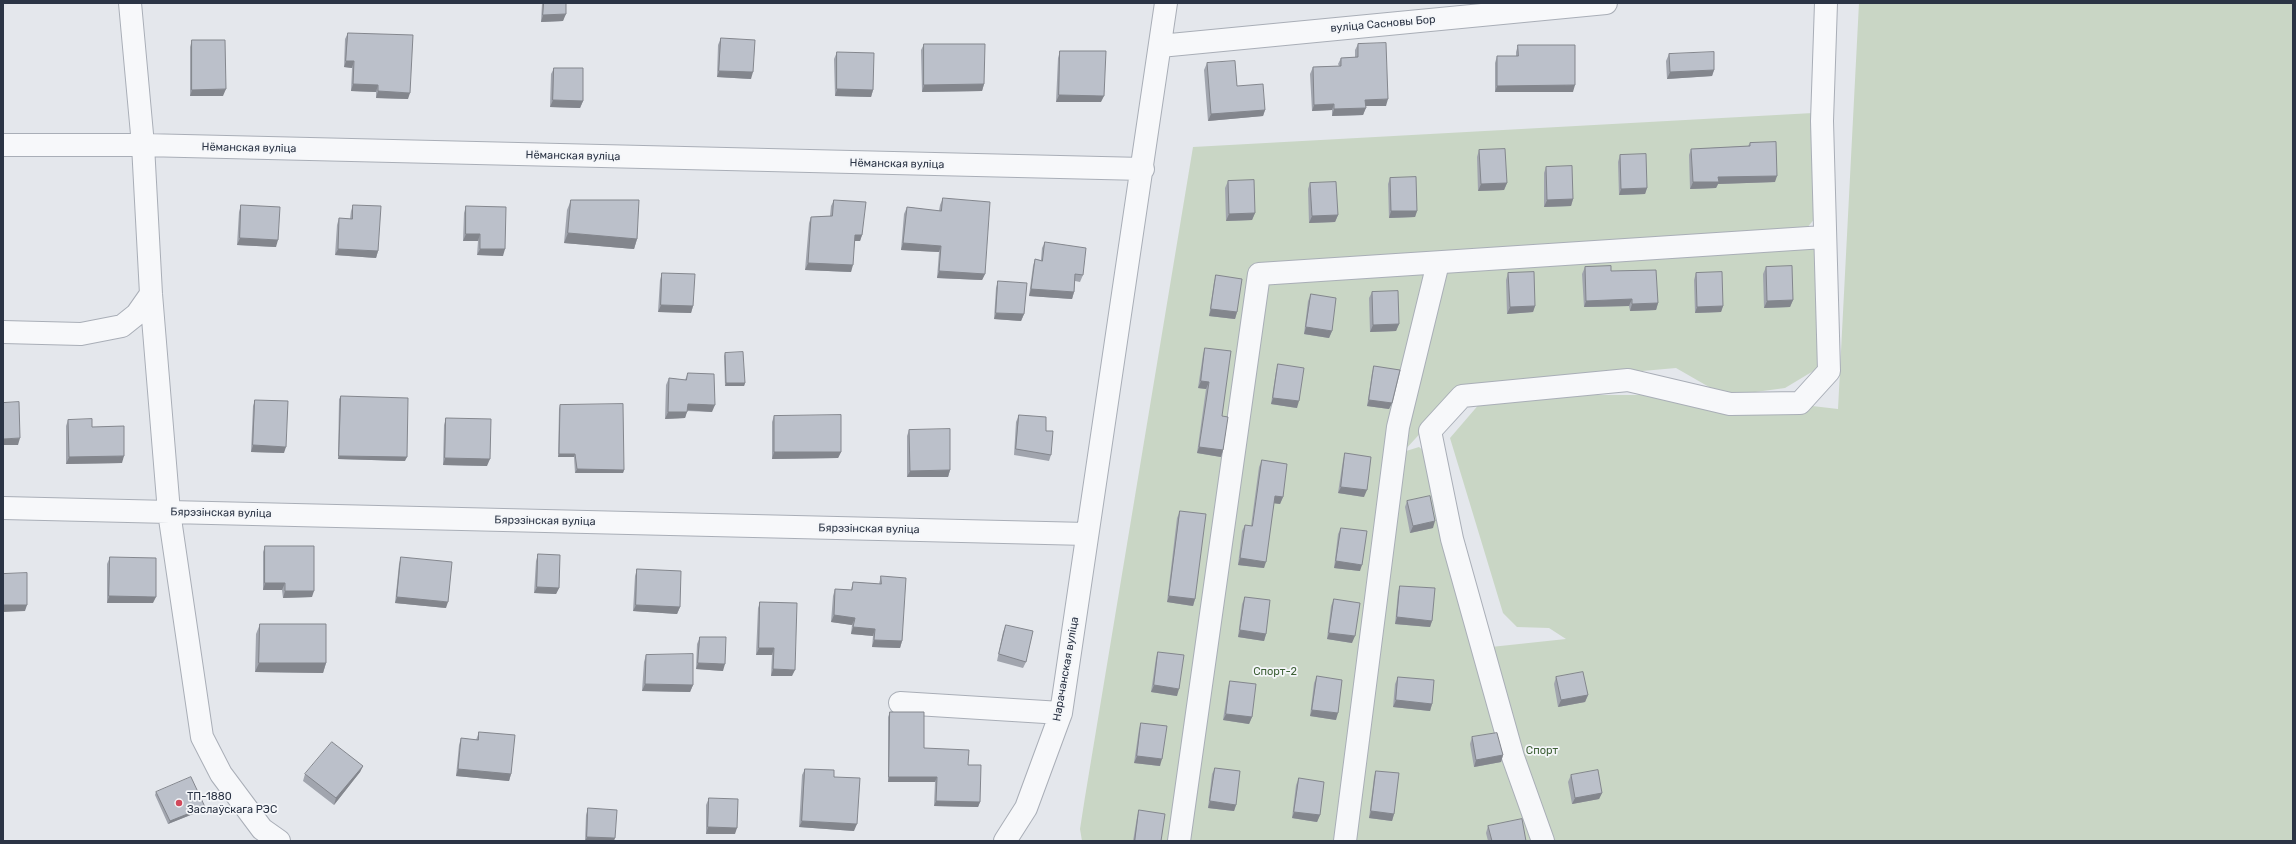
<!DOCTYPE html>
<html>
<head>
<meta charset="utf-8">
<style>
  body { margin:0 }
  #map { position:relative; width:2296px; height:844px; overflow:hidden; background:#e4e7ec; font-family:Rubik,sans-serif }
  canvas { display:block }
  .frame { position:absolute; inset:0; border:4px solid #2b3445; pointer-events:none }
</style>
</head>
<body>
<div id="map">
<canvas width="2296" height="844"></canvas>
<div class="frame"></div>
</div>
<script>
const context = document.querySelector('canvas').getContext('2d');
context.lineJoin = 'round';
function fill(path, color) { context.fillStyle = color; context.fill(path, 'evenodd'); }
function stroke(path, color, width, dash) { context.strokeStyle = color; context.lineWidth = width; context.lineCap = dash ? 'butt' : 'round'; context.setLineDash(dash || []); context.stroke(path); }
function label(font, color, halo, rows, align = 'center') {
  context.font = font + ' Rubik,sans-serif'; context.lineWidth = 3.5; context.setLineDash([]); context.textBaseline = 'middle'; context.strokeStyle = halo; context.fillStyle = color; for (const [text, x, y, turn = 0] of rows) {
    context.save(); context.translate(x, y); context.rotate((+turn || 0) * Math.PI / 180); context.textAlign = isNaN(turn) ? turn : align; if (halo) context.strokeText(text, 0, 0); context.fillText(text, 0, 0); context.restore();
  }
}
const green = new Path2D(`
  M1859 3H2293V841H1082L1080 829 1085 797 1193 147 1813 113 1818 215 1805 230 1817 256 1820 367 1785 388 1726 396 1838 409ZM1676 368 1723 395H1487L1450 438 1503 613 1517 627 1549 628 1566 639 1491 647 1429 455 1419 447 1403 452 1463 387Z`);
const minor = new Path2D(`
  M130 3 143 145 151 294 169 512 202 737 221 774 262 829 279 841
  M1160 46 1606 3
  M3 145H143L1143 169
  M3 332 81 334 122 326 137 314 151 294
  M1430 431 1462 396 1628 380 1730 404 1800 403 1829 371 1822 121 1826 3
  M1430 431 1452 539 1513 757 1543 841
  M3 508 1087 534
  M900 703 1061 713
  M1005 841 1026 808 1061 713 1166 3
  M1179 841 1259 274 1824 237
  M1345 841 1398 427 1438 263`);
const wall = new Path2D(`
  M542 3H566L563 21 541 22Z
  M348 33 408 99 376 98V92L351 91 352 68 344 67 345 39Z
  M721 38 751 79 717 77 718 45Z
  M192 40 223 96H190V47Z
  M924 44 984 84 982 91 922 92 921 50Z
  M1358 44 1386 106H1366L1363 115 1332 116V110L1312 111 1310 74 1313 67 1339 66 1338 64 1341 58 1355 57V50Z
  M1518 45 1573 92H1495V63L1497 56H1516V52Z
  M1060 51 1101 102H1056L1058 58Z
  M837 52 873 90 871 97 835 96 834 59Z
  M1669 54 1714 70 1712 76 1667 79 1666 61Z
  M1207 63 1237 86 1265 110 1263 116 1208 121 1204 70Z
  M554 68 583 101 580 108 550 107 551 74Z
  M1750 143 1775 182 1718 184 1716 188 1690 189 1689 155 1691 149 1748 146Z
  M1479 150 1507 183 1504 190 1478 191 1477 157Z
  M1620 155 1647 188 1645 194 1619 195 1618 162Z
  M1546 167 1573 199 1571 206 1544 207V173Z
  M1390 178 1417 211 1415 217 1389 218 1388 184Z
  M1228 181 1255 213 1252 220 1226 221 1225 188Z
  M1310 183 1338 215 1335 222 1309 223 1308 189Z
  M943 198 985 274 982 280 937 278 939 252 901 250 904 214 907 207 939 211 940 205Z
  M571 200 637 239 634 249 564 243 567 210Z
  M834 200 862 235 860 241H855L851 272 805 270 809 223 811 217 830 216 831 206Z
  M241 205 276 247 237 245 239 212Z
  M353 205 378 251 376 258 335 255 337 225 339 218 350 219 351 211Z
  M466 206 503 256 477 255 478 241H463L464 213Z
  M1045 242 1083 275 1080 282 1075 281 1074 292 1072 299 1029 296 1033 266 1035 259 1041 260 1042 248Z
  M1585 267 1611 271 1658 303 1656 310 1630 311 1629 306 1584 307 1582 274Z
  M1766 267 1793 300 1790 307 1764 308 1763 274Z
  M662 273 693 306 691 313 658 312 660 280Z
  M1508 273 1535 306 1533 312 1507 314 1506 280Z
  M1696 273 1723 306 1721 312 1695 313 1694 280Z
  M1216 275 1237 312 1235 319 1209 316 1214 282Z
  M998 281 1024 314 1021 321 994 319 996 288Z
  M1372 292 1399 324 1396 331 1370 332 1369 298Z
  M1311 294 1332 331 1329 338 1304 334 1308 301Z
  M1205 348 1222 416 1223 450 1221 457 1197 453 1206 389 1198 388 1203 354Z
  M725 353 745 383 744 386H725L724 356Z
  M1278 364 1297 408 1271 404 1276 371Z
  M1374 366 1392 403 1389 409 1367 406 1372 373Z
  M688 373 712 412 687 411 685 418 665 419 666 385 669 378 685 380Z
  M341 396 405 461 338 459 339 399Z
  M255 400 284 453 251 452 253 406Z
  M560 405 624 470 623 473H575L574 457H558L559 409Z
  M1019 415 1046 431 1051 455 1049 461 1014 455 1016 422Z
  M774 416 841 452 838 458 772 459V422Z
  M446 418 487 466 443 465 444 425Z
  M68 420 92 427 122 463 66 464V426Z
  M909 430 950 470 948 477H907V436Z
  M1345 453 1364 497 1338 493 1343 460Z
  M1262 460 1283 497 1280 504 1274 503 1264 568 1238 565 1242 531 1245 525 1251 526 1259 467Z
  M1407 501 1433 528 1410 533 1405 507Z
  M1180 511 1195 599 1193 606 1167 602 1177 518Z
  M1341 528 1360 571 1334 568 1338 534Z
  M265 546 312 597 283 598 282 590H263V552Z
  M538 554 559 588 556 594 534 593 536 561Z
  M110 557 153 603H107V564Z
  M401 557 446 608 395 603 399 564Z
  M637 569 680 607 677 614 633 611 635 576Z
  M881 576 902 641 900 648 872 647 873 636 851 634 852 625 831 622 833 596 835 589 851 590 853 582 879 584Z
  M1400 586 1432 621 1430 627 1395 624 1398 592Z
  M1245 597 1266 634 1264 641 1238 637 1242 604Z
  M1334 599 1352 643 1327 639 1331 606Z
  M760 602 792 676H771L772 655H756L758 608Z
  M260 624 326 663 323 673 255 672 256 634Z
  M1006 625 1026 662 1023 668 997 661 1003 632Z
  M700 637 723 671 696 669 697 644Z
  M1158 652 1177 696 1151 692 1156 658Z
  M646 655 693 685 690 692 642 691 644 662Z
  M1317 676 1336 720 1310 716 1314 683Z
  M1398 677 1432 704 1430 711 1393 707 1395 684Z
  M1556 677 1588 695 1585 702 1558 707 1554 684Z
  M1230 681 1252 717 1249 724 1223 720 1228 687Z
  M890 712 924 748 980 802 978 807 934 806 935 782H888V717Z
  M1141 723 1160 766 1134 763 1139 729Z
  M479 732 511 774 509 781 456 776 459 745 461 738 476 740Z
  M1472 737 1503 755 1501 762 1474 767 1470 744Z
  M363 766 360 772 334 805 303 781 305 774Z
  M1215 768 1236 805 1234 811 1208 808 1212 774Z
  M805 769 834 777 854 831 799 827 802 775Z
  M1376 771 1394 814 1392 821 1369 818 1374 777Z
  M1571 775 1602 793 1599 799 1572 804 1568 782Z
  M1299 778 1320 815 1317 822 1292 818 1296 785Z
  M156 792 205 807 203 810 168 824 155 795Z
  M709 798 735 834H706V805Z
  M588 808 614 841H585L586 815Z
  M1139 810 1161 841H1133L1137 817Z
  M1488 826 1526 841H1488L1486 833Z`);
const shadedWall = new Path2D(`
  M566 14 563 21 541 22 543 15Z
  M346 61H354L352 68 344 67Z
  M1714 70 1712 76 1667 79 1670 72Z
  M719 71 753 72 751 79 717 77Z
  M353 84 378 85 376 92 351 91Z
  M984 84 982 91 922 92 924 85Z
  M1575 85 1573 92H1495L1497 86Z
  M226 89 223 96H190L192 90Z
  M837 89 873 90 871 97 835 96Z
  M378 91 410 93 408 99 376 98Z
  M1059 95 1104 96 1101 102H1056Z
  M1388 99 1386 106H1363L1365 100Z
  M553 100 583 101 580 108 550 107Z
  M1334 104 1332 110 1312 111 1314 105Z
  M1366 108 1363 115 1332 116 1334 109Z
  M1265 110 1263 116 1208 121 1211 114Z
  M1777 176 1775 182 1718 184 1716 188 1690 189 1693 182 1718 177Z
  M1507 183 1504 190 1478 191 1481 184Z
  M1647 188 1645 194 1619 195 1621 189Z
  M1573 199 1571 206 1544 207 1547 200Z
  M1391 211H1417L1415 217 1389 218Z
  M1255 213 1252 220 1226 221 1229 214Z
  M1338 215 1335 222 1309 223 1312 216Z
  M568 233 637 239 634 249 564 243Z
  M466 234H480L478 241H463Z
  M855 235H862L860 241H853Z
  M240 238 278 240 276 247 237 245Z
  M903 243 941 246 939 252 901 250Z
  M338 249 378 251 376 258 335 255Z
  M480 249H505L503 256 477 255Z
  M808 263 853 265 851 272 805 270Z
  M939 271 985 274 982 280 937 278Z
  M1031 289 1074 292 1072 299 1029 296Z
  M1632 299 1629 306 1584 307 1586 301Z
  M1793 300 1790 307 1764 308 1767 301Z
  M1658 303 1656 310 1630 311 1632 304Z
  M661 305 693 306 691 313 658 312Z
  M1535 306 1533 312 1507 314 1510 307Z
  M1723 306 1721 312 1695 313 1697 307Z
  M1211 309 1237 312 1235 319 1209 316Z
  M996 313 1024 314 1021 321 994 319Z
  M1399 324 1396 331 1370 332 1373 325Z
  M1306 327 1332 331 1329 338 1304 334Z
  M1201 381 1209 382 1206 389 1198 388Z
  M726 383H745L744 386H725Z
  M1273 398 1299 401 1297 408 1271 404Z
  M1369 400 1392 403 1389 409 1367 406Z
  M688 404 715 405 712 412 686 410Z
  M668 412H687L685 418 665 419Z
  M20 438 18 445H3V439Z
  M253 445 286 447 284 453 251 452Z
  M1199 447 1223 450 1221 457 1197 453Z
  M774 452H841L838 458 772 459Z
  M559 454H575L574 457H558Z
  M124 456 122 463 66 464 69 457Z
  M339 456 407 457 405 461 338 459Z
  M445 458 490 459 487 466 443 465Z
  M577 469 624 470 623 473H575Z
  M950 470 948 477H907L910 471Z
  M1341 487 1367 490 1364 497 1338 493Z
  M1275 496 1283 497 1280 504 1272 503Z
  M1435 521 1433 528 1410 533 1413 526Z
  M1240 558 1266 562 1264 568 1238 565Z
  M1336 561 1362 565 1360 571 1334 568Z
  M265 583H285L282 590H263Z
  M537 587 559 588 556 594 534 593Z
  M285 591H314L312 597 283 598Z
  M109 596 156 597 153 603H107Z
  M1169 596 1195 599 1193 606 1167 602Z
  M397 597 448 602 446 608 395 603Z
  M3 605H27L25 611 3 612Z
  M636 605 680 607 677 614 633 611Z
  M834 615 855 618 852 625 831 622Z
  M1397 617 1432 621 1430 627 1395 624Z
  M853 627 875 629 873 636 851 634Z
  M1240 630 1266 634 1264 641 1238 637Z
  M1329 633 1355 636 1352 643 1327 639Z
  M874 640 902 641 900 648 872 647Z
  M759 648H774L772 655H756Z
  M259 663H326L323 673 255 672Z
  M698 663 725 664 723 671 696 669Z
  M773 669 795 670 792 676H771Z
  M645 684 693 685 690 692 642 691Z
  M1154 685 1179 689 1177 696 1151 692Z
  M1588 695 1585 702 1558 707 1561 700Z
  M1396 700 1432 704 1430 711 1393 707Z
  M1312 710 1338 713 1336 720 1310 716Z
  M1226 714 1252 717 1249 724 1223 720Z
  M1503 755 1501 762 1474 767 1476 760Z
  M1137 756 1162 759 1160 766 1134 763Z
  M363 766 360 772 334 805 336 798Z
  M458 769 511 774 509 781 456 776Z
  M889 777H937L935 782H888Z
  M1602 793 1599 799 1572 804 1575 798Z
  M936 801 980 802 978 807 934 806Z
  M1210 801 1236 805 1234 811 1208 808Z
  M205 807 203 810 168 824 170 821Z
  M1371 811 1394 814 1392 821 1369 818Z
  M1294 812 1320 815 1317 822 1292 818Z
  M802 821 857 824 854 831 799 827Z
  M708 827 737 828 735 834H706Z
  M587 837 615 838 614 841H585Z`);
const building = new Path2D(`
  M544 3H566V14L543 15Z
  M348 33 413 35 410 93 378 91V85L353 84 354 61H346Z
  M721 38 755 40 753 72 719 71Z
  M192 40H225L226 89 192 90Z
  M1386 43 1388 99 1365 100 1366 108 1334 109V104L1314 105 1313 67 1341 66V58L1358 57V44Z
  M924 44H985L984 84 924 85Z
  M1518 45H1575V85L1497 86V56H1518Z
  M1060 51H1106L1104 96 1059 95Z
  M837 52 874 53 873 90 837 89Z
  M1714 52V70L1670 72 1669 54Z
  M1235 61 1237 86 1263 84 1265 110 1211 114 1207 63Z
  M554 68H583V101L553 100Z
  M1776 142 1777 176 1718 177 1719 182H1693L1691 149 1750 146V143Z
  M1505 149 1507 183 1481 184 1479 150Z
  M1646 154 1647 188 1621 189 1620 155Z
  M1572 166 1573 199 1547 200 1546 167Z
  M1416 177 1417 211H1391L1390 178Z
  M1254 180 1255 213 1229 214 1228 181Z
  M1336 182 1338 215 1312 216 1310 183Z
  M943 198 990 202 985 274 939 271 941 246 903 243 907 207 941 211Z
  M571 200H639L637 239 568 233Z
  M834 200 866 202 862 235H855L853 265 808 263 811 217 832 216Z
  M241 205 280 207 278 240 240 238Z
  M353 205 381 206 378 251 338 249 339 218 352 219Z
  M466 206 506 207 505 249H480V234H466Z
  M1045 242 1086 248 1083 275 1075 274 1074 292 1031 289 1035 259 1042 261Z
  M1611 266V271L1656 270 1658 303 1632 304V299L1586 301 1585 267Z
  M1792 266 1793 300 1767 301 1766 267Z
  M1534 272 1535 306 1510 307 1508 273Z
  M1722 272 1723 306 1697 307 1696 273Z
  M662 273 695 274 693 306 661 305Z
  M1216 275 1242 279 1237 312 1211 309Z
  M998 281 1027 283 1024 314 996 313Z
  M1398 291 1399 324 1373 325 1372 292Z
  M1311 294 1336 298 1332 331 1306 327Z
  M1205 348 1231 351 1222 416 1228 417 1223 450 1199 447 1209 382 1201 381Z
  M743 352 745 383H726L725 353Z
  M1278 364 1304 368 1299 401 1273 398Z
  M1374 366 1400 370 1392 403 1369 400Z
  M688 373 714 374 715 405 688 404 687 412H668L669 378 686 380Z
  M341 396 408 398 407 457 339 456Z
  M255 400 288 401 286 447 253 445Z
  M19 402 20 438 3 439V403Z
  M623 404 624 470 577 469 575 454H559L560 405Z
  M841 415V452H774V416Z
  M1019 415 1046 417V431H1053L1051 455 1016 449Z
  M446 418 491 419 490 459 445 458Z
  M92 419V427L124 426V456L69 457 68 420Z
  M950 429V470L910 471 909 430Z
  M1345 453 1371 457 1367 490 1341 487Z
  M1262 460 1287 464 1283 497 1275 496 1266 562 1240 558 1245 525 1252 526Z
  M1430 496 1435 521 1413 526 1407 501Z
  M1180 511 1206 514 1195 599 1169 596Z
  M1341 528 1367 531 1362 565 1336 561Z
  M265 546H314V591H285V583H265Z
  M538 554 560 555 559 588 537 587Z
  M110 557 156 558V597L109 596Z
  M401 557 452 562 448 602 397 597Z
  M637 569 681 571 680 607 636 605Z
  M27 573V605H3V574Z
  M881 576 906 578 902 641 874 640 875 629 853 627 855 618 834 615 835 589 852 590 853 582 881 584Z
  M1400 586 1435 588 1432 621 1397 617Z
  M1245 597 1270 600 1266 634 1240 630Z
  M1334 599 1360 603 1355 636 1329 633Z
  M760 602 797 603 795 670 773 669 774 648H759Z
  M260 624H326V663H259Z
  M1006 625 1033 631 1026 662 999 654Z
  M700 637H726L725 664 698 663Z
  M1158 652 1184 655 1179 689 1154 685Z
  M693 654V685L645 684 646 655Z
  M1583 672 1588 695 1561 700 1556 677Z
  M1317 676 1342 680 1338 713 1312 710Z
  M1398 677 1434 680 1432 704 1396 700Z
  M1230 681 1256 684 1252 717 1226 714Z
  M890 712H924V748L969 750 968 765H981L980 802 936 801 937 777H889Z
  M1141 723 1167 726 1162 759 1137 756Z
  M479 732 515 735 511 774 458 769 461 738 478 740Z
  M1497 733 1503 755 1476 760 1472 737Z
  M332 742 363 766 336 798 305 774Z
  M1215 768 1240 771 1236 805 1210 801Z
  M805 769 834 770V777L860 778 857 824 802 821Z
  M1598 770 1602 793 1575 798 1571 775Z
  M1376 771 1399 773 1394 814 1371 811Z
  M191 777 205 807 170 821 156 792Z
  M1299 778 1324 782 1320 815 1294 812Z
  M709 798 738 799 737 828 708 827Z
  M588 808 617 810 615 838 587 837Z
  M1139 810 1165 814 1161 841H1135Z
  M1522 819 1526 841H1492L1488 826Z`);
const markers = [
  [179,803,4,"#d1495b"]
];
const streetNames = [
  ["вуліца Сасновы Бор",1383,24,-5],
  ["Нёманская вуліца",249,148,1],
  ["Нёманская вуліца",573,156,1],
  ["Нёманская вуліца",897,164,1],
  ["Бярэзінская вуліца",221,513,1],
  ["Бярэзінская вуліца",545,521,1],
  ["Бярэзінская вуліца",869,529,1],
  ["Нарачанская вуліца",1066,669,-80]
];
const parkNames = [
  ["Спорт-2",1275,672],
  ["Спорт",1542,751]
];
const poiNames = [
  ["ТП-1880",187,797],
  ["Заслаўскага РЭС",187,810]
];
fill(green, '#c9d6c5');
stroke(minor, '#a9aeb7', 24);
stroke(minor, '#f7f8fa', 22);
fill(wall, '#a1a5ae');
fill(shadedWall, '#83868d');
fill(building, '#bbc0ca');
stroke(building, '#83868d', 1);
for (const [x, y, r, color] of markers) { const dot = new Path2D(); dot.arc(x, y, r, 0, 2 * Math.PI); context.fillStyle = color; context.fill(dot); stroke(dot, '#f4f6f9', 1.5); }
label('11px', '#2b3445', '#f4f6f9', streetNames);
label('11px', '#3f6138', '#f4f6f9', parkNames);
label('11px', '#2b3445', '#f4f6f9', poiNames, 'left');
</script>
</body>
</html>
